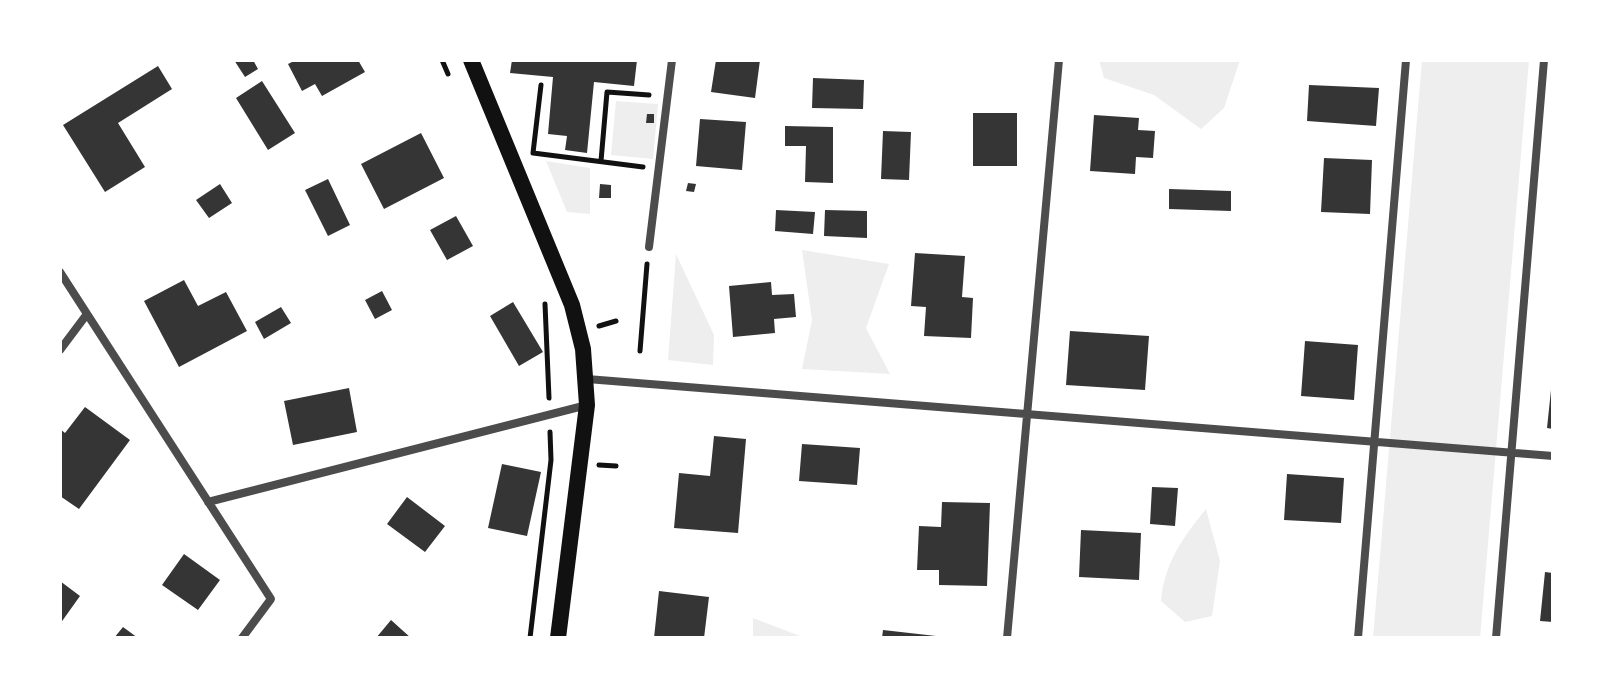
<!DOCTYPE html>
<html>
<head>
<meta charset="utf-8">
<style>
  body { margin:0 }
  #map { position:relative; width:1613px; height:698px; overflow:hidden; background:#fff; font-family:Figtree,sans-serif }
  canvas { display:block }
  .frame { position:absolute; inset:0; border:62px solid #fff; pointer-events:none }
</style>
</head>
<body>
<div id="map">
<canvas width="1613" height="698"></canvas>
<div class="frame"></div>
</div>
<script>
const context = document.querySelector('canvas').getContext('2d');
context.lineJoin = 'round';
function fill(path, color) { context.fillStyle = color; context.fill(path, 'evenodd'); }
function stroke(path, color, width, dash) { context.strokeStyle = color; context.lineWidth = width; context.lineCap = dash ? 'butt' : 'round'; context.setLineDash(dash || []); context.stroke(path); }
const green = new Path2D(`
  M1099 60H1240L1224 108 1201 129 1154 95 1104 78Z
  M1422 60H1529L1480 638H1373Z
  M616 101 658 104 653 159 611 155Z
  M546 161 590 168V214L567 212Z
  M802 250 889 264 866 328 890 374 802 369 812 320Z
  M676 254 714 335 713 365 668 360Z
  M1206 509 1220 561 1212 616 1185 622 1161 601C1164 564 1183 537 1206 509Z
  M753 618 805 638H753Z`);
const building = new Path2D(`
  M234 60H253L258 69 245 77Z
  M296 60H358L365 72 322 96 315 84 302 91 288 64Z
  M512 60H637L634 86 594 82 587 153 565 150 567 136 548 134 553 77 510 73Z
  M716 60H760L755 98 711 92Z
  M158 66 172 89 118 123 145 167 105 192 63 125Z
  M813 78 864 80 863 109 812 108Z
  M262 81 295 133 268 150 236 98Z
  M1309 85 1379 88 1376 126 1307 121Z
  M973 113H1017V166H973Z
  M647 114H654V123H646Z
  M1094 115 1139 118 1138 130 1155 131 1153 158 1136 157 1135 174 1090 171Z
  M700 119 746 122 742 170 696 166Z
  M785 126 833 127V183L805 182 806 146H785Z
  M883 131 911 132 909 180 881 179Z
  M421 133 444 178 384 209 361 164Z
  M1324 158 1372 160 1370 214 1321 212Z
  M328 179 350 225 328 236 305 190Z
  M688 183 696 184 694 192 686 191Z
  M220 184 232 203 209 218 196 200Z
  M600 184 611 185V198H599Z
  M1169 189 1231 191V211L1169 209Z
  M776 210 815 212 813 234 775 231Z
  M825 210 867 211V238L824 236Z
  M456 216 473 246 447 260 430 230Z
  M915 253 965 256 962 297 973 298 971 338 924 336 926 307 911 306Z
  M184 280 198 306 226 292 247 331 179 367 144 301Z
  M771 282 772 295 794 294 796 317 774 319 775 333 733 337 729 286Z
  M382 291 392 310 375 319 365 300Z
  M513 302 543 352 519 366 490 316Z
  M281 307 291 323 264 339 255 322Z
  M1070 331 1149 336 1145 390 1066 385Z
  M1305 341 1358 345 1354 400 1301 396Z
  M349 388 357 432 293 445 284 401Z
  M1551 390H1553V429L1547 428Z
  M85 407 130 440 79 509 60 496V429L65 433Z
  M714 436 746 439 738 533 674 528 679 473 710 476Z
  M802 444 860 448 857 485 799 481Z
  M502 464 541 472 527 536 488 528Z
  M1287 474 1344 478 1341 523 1284 520Z
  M1152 487 1178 488 1175 526 1150 524Z
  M407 497 445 526 425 552 387 524Z
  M942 502 990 503 987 586 939 585V570H917L919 526 941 527Z
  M1081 530 1141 533 1139 580 1079 577Z
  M184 554 220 580 198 610 162 585Z
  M1545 572 1553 573V622L1540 621Z
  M60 581 80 596 60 624Z
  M659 591 709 597 704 638H654Z
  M391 620 411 638H376Z
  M123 627 138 638H114Z
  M883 630 936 636V638H882Z`);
const path = new Path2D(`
  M442 60 448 74
  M541 85 533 153 643 167
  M601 161 607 92 649 95
  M545 304 549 398
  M599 326 616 321
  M640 351 647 264
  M599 465 616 466
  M530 638 551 460 550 432`);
const minor = new Path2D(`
  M649 247 672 60
  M60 272 271 599 242 638
  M60 350 87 314
  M587 379 1553 456
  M208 502 587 405
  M1007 638 1059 60
  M1358 638 1406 60
  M1496 638 1544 60`);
const secondary = new Path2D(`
  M471 60 572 305 583 349 587 405 558 638`);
fill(green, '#eee');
fill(building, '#353535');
stroke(path, '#111', 5);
stroke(minor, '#4c4c4c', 8);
stroke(secondary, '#111', 16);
</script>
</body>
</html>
